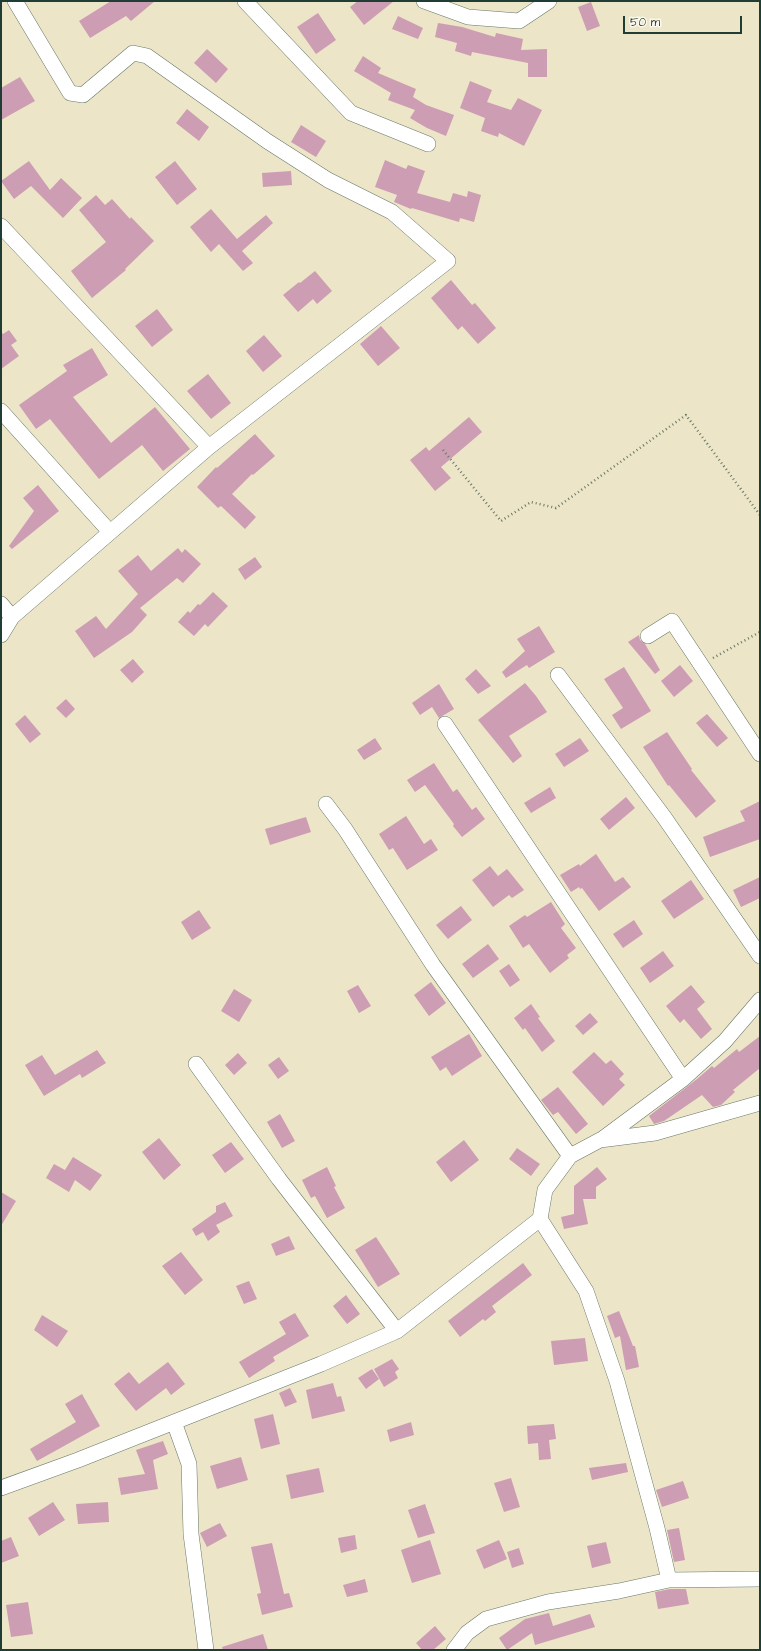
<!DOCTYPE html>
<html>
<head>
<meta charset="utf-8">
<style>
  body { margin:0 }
  #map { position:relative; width:761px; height:1651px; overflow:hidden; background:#ece5c7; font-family:"Architects Daughter",sans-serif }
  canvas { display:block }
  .frame { position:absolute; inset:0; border:2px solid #1f3d34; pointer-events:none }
  .scale { position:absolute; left:623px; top:16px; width:119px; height:18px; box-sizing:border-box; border:2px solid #1f3d34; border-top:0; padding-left:5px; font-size:12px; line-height:14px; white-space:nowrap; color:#1f3d34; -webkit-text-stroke:3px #fbf7ec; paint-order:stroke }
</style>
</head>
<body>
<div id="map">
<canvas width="761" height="1651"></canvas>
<div class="frame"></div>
<div class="scale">50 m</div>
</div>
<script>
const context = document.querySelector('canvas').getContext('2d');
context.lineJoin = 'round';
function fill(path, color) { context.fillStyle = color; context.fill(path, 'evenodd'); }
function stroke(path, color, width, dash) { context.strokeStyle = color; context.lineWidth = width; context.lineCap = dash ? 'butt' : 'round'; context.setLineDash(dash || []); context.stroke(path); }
const building = new Path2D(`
  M111 1H155L131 21 126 16 90 38 79 21Z
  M358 1H394L364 25 350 7Z
  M591 2 600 26 587 31 578 7Z
  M318 13 336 40 316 54 297 27Z
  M398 16 423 28 418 39 392 29Z
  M438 23 462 27 495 37 496 33 523 39 521 50 547 49V77H528V63L472 52 471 56 455 51 457 43 435 37Z
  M207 49 228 69 216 83 194 63Z
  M363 56 381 68 378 73 416 89 413 97 426 105 454 115 446 136 427 128 410 118 415 110 388 100 391 93 354 71Z
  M20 77 35 101 1 120V88Z
  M470 81 492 90 487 102 511 110 518 98 542 110 524 146 499 133 498 137 481 131 485 118 460 108Z
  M187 109 209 127 199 141 176 123Z
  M301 125 326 141 316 157 291 142Z
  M385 160 406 169 408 165 425 171 417 193 450 202 453 193 467 197 468 191 481 195 474 222 460 218 459 222 412 208 411 209 394 202 397 195 375 187Z
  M29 161 50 190 61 178 82 198 63 218 31 186 14 199 1 181Z
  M175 161 197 189 177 205 155 177Z
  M291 171 292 185 263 187 262 173Z
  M96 195 105 205 112 199 130 219 131 217 154 241 125 269 126 270 92 298 71 271 106 242 79 210Z
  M211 209 237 239 266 215 273 223 242 251 253 263 243 271 219 244 211 252 190 227Z
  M315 271 332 291 317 304 313 299 298 312 283 295 299 282 300 283Z
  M451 280 472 305 475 303 496 328 478 344 462 326 458 330 431 298Z
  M157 309 173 330 152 347 135 326Z
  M381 326 400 348 378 366 360 344Z
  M9 330 17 341 11 345 19 356 1 369V332L3 334Z
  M264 335 282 356 263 372 246 351Z
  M92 348 108 375 73 397 111 443 155 407 190 449 163 471 142 445 99 479 50 419 36 429 19 405 67 371 63 365Z
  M208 374 231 403 211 419 187 391Z
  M469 417 482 432 441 467 451 478 435 491 410 460 426 447 429 451Z
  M255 434 275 456 253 475 252 474 232 494 256 517 245 529 221 506 218 508 197 487 216 467 217 468Z
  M38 485 59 511 12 549 9 546 34 511 23 498Z
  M178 548 182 553 185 549 201 564 183 583 177 578 140 608 147 615 132 632 94 658 75 631 96 616 106 629 138 594 118 571 138 555 151 571Z
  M255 557 262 567 245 580 238 569Z
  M213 592 228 606 208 627 205 624 194 636 178 622 188 611 190 613 198 604 200 605Z
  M539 626 555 652 529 668 527 665 506 678 502 672 525 651 517 639Z
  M639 635 640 640 645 644 660 670 655 674 628 642Z
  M133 659 144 672 132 683 120 670Z
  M680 665 693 681 674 697 661 681Z
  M624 667 651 711 621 729 612 715 623 708 604 679Z
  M476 669 491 686 478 694 465 679Z
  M525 683 536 696 547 712 509 736 522 756 513 763 478 720Z
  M439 684 454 709 439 718 432 707 420 715 412 703Z
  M66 699 75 709 66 718 56 708Z
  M707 714 728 738 717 747 696 723Z
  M25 715 41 734 30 743 15 724Z
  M667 732 692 769 691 770 716 801 696 818 669 785 668 786 643 747Z
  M375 738 382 749 364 760 357 750Z
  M580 738 589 751 564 767 555 754Z
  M434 763 453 792 457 789 472 810 476 807 485 819 462 837 453 826 454 824 425 785 415 792 407 780Z
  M550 787 556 798 531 813 524 803Z
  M626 797 635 808 609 830 600 819Z
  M760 801V839L710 857 703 837 745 821 740 811Z
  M406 816 424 844 431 839 438 850 407 870 393 848 389 850 379 834Z
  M306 817 311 832 270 845 265 829Z
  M596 854 615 882 623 877 631 887 599 911 582 888 580 889 579 887 571 892 560 875 579 864 580 866Z
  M490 866 498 876 507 869 524 890 512 898 509 895 493 907 472 880Z
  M760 877V898L741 907 733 890Z
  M691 880 704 899 674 919 661 901Z
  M551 902 565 924 561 928 576 948 567 955 569 958 550 973 529 944 523 948 509 926 525 915 527 917Z
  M461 906 472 920 448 939 436 925Z
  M199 910 211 928 192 940 181 922Z
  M634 920 643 934 623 948 613 934Z
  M488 944 499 959 473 978 462 964Z
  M663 951 674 966 650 983 640 968Z
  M509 964 520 980 510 987 499 971Z
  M431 982 446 1003 429 1016 414 995Z
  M358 985 371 1006 359 1013 347 991Z
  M691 985 705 1002 697 1009 712 1029 701 1039 684 1019 680 1023 666 1006Z
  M234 989 252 1000 239 1022 221 1011Z
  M531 1004 540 1017 538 1018 555 1041 542 1052 525 1028 523 1030 514 1018Z
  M590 1013 598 1022 583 1035 575 1026Z
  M469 1034 482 1056 452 1076 446 1067 440 1071 431 1057Z
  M760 1036V1068L733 1090 735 1092 721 1105 713 1107 702 1095 664 1121 654 1124 649 1116 697 1079 712 1066 714 1068 737 1049 739 1052Z
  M97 1050 106 1063 82 1078 80 1074 44 1096 25 1065 42 1055 55 1075Z
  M594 1052 606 1064 611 1060 624 1074 619 1079 625 1085 603 1106 572 1072Z
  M238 1053 247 1063 234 1075 225 1065Z
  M279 1057 289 1071 278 1079 268 1065Z
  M558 1087 588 1124 576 1134 558 1112 553 1115 541 1100Z
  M280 1114 295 1141 282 1148 267 1122Z
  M159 1138 181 1165 164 1180 142 1152Z
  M464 1140 479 1160 451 1182 436 1162Z
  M231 1142 244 1159 225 1173 212 1155Z
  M517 1148 540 1164 531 1176 509 1159Z
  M73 1157 102 1175 90 1191 75 1180 69 1192 46 1178 54 1164 65 1170Z
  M327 1167 336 1186 334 1187 345 1208 327 1218 315 1196 311 1198 302 1180Z
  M597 1167 607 1179 596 1187V1199H583L588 1224 564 1229 561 1217 574 1214V1186Z
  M1 1192 16 1201 1 1226Z
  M225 1202 233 1216 216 1225 220 1232 208 1241 203 1232 196 1236 192 1229 216 1212V1206Z
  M289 1236 295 1249 276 1256 271 1244Z
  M376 1237 400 1274 378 1287 355 1250Z
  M181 1252 203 1280 185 1295 162 1266Z
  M523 1263 532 1275 492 1306 496 1312 485 1321 483 1319 460 1337 448 1321Z
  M249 1281 257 1299 244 1304 236 1286Z
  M346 1295 360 1314 347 1324 333 1306Z
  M619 1311 633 1346H635L639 1367 626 1370 620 1336 615 1338 607 1316Z
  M295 1313 309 1336 273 1357 275 1361 249 1378 239 1362 286 1334 279 1322Z
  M42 1315 68 1331 57 1347 34 1330Z
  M585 1338 588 1361 554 1365 551 1341Z
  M392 1359 399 1369 395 1372 398 1378 384 1387 374 1369Z
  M168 1362 185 1384 171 1395 166 1388 136 1411 114 1384 129 1372 139 1384Z
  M372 1369 379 1379 366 1389 358 1378Z
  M333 1383 337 1397 341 1396 345 1411 312 1419 306 1390Z
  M290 1388 297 1402 285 1407 279 1393Z
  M82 1394 100 1426 37 1461 30 1449 76 1422 65 1404Z
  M273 1414 280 1444 261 1449 254 1419Z
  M411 1422 414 1435 390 1442 387 1430Z
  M554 1424 556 1439 549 1440 551 1459 539 1460 538 1443 528 1444 527 1426Z
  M163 1441 168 1454 153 1460 158 1489 121 1495 118 1478 145 1474 136 1450Z
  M241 1457 248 1480 217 1489 210 1466Z
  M626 1463 628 1472 592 1480 589 1468Z
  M319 1468 324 1492 291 1499 286 1475Z
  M511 1478 520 1507 504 1512 494 1483Z
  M683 1481 689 1498 662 1507 656 1490Z
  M53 1502 65 1520 39 1536 28 1518Z
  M108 1502 109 1522 78 1524 76 1504Z
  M425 1504 435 1533 418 1538 408 1510Z
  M220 1523 227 1536 207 1547 200 1533Z
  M679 1528 685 1560 674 1562 667 1530Z
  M355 1535 357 1549 341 1553 338 1538Z
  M11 1537 19 1556 1 1563V1541Z
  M430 1540 441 1574 412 1583 401 1550Z
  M499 1540 507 1559 484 1569 476 1550Z
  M606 1542 611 1563 592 1568 587 1546Z
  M272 1543 284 1594 289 1593 293 1607 262 1615 257 1594 261 1593 251 1547Z
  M519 1548 524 1564 512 1568 507 1552Z
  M365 1579 368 1592 347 1597 343 1585Z
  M670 1589H686L689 1604 658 1609 655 1592Z
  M28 1602 33 1634 11 1637 6 1605Z
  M549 1613 553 1626 590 1614 595 1627 535 1645 532 1633 507 1650 499 1638 525 1619Z
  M435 1626 446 1639 433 1650H422L416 1643Z
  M263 1634 268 1650H223L222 1647Z`);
const path = new Path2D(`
  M443 450 501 521 531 502 556 508 686 415 760 515
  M713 658 760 632`);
const street = new Path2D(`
  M245 1 351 113 428 144
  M424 1 468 17 519 21 549 1
  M1 226 209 447
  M1 411 110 532
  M1 604 12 617
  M1 635 12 617 209 447 448 261 392 212 328 180 267 141 147 56 133 53 83 95 70 93 15 1
  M648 636 672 621 760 754
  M558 675 664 817 760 956
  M445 724 683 1079
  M326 804 345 829 433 965 570 1156
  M196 1064 279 1179 397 1331
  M601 1140 683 1079 725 1041 760 1000
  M540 1219 545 1190 570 1156 600 1140 655 1133 760 1103
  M174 1422 189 1464 191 1534 206 1650
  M1 1488 78 1460 321 1364 397 1331 540 1219 586 1291 617 1381 657 1528 669 1580 619 1591 548 1602 486 1619 467 1633 454 1650
  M669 1580 760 1579`);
fill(building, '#cd9db3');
stroke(street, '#677867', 16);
stroke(path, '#677867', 2.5, [1, 3]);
stroke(street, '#fff', 15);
</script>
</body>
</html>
